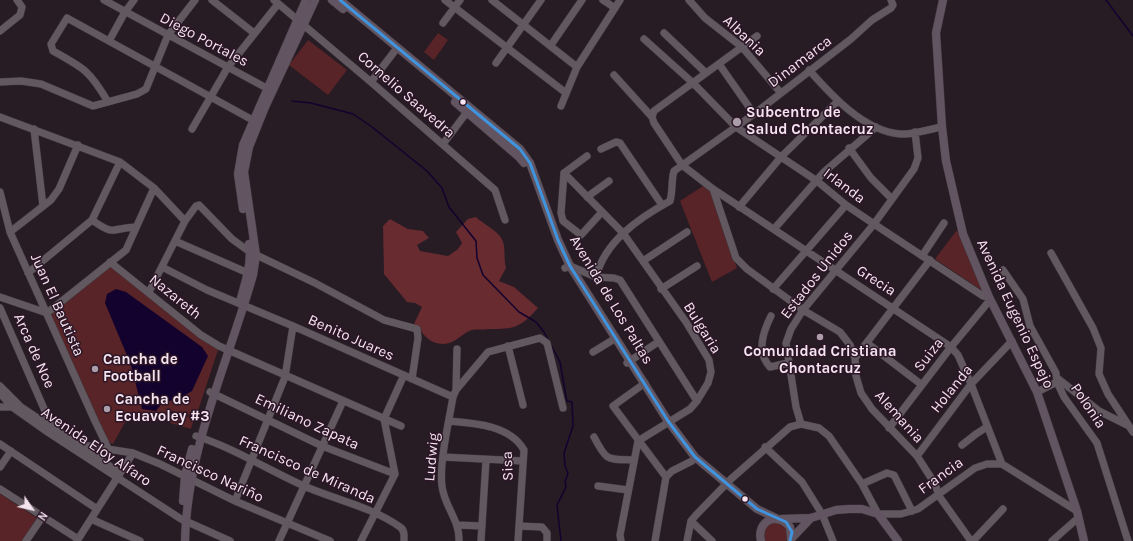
<!DOCTYPE html>
<html>
<head>
<meta charset="utf-8">
<style>
  body { margin:0 }
  #map { position:relative; width:1133px; height:541px; overflow:hidden; background:#271b24; font-family:Karla,sans-serif }
  canvas { display:block }
  .north { position:absolute; left:12px; top:489px; width:40px; height:40px; -webkit-text-stroke:3px #2c1627; paint-order:stroke; rotate:124deg; font-size:11px; font-weight:700; line-height:16px; text-align:center; color:#f4e4ef }
  .north::after { content:''; display:block; margin:auto; width:14px; height:18px; background:#f4e4ef; clip-path:polygon(50% 0,100% 100%,50% 72%,0 100%) }
</style>
</head>
<body>
<div id="map">
<canvas width="1133" height="541"></canvas>
<div class="north">N</div>
</div>
<script>
const context = document.querySelector('canvas').getContext('2d');
context.lineJoin = 'round';
function fill(path, color) { context.fillStyle = color; context.fill(path, 'evenodd'); }
function stroke(path, color, width, dash) { context.strokeStyle = color; context.lineWidth = width; context.lineCap = dash ? 'butt' : 'round'; context.setLineDash(dash || []); context.stroke(path); }
function label(font, color, halo, rows, align = 'center') {
  context.font = font + ' Karla,sans-serif'; context.lineWidth = 3; context.setLineDash([]); context.textBaseline = 'middle'; context.strokeStyle = halo; context.fillStyle = color; for (const [text, x, y, turn = 0] of rows) {
    context.save(); context.translate(x, y); context.rotate((+turn || 0) * Math.PI / 180); context.textAlign = isNaN(turn) ? turn : align; if (halo) context.strokeText(text, 0, 0); context.fillText(text, 0, 0); context.restore();
  }
}
const green = new Path2D(`
  M438 33 448 40 434 60 424 52Z
  M308 40 347 70 328 95 289 65Z
  M703 186 711 191 737 268 712 282 680 201Z
  M957 230 983 291 935 259Z
  M110 266 218 350 196 417 174 411 194 419 191 429 170 423 174 411H170L166 420 152 421 129 415 113 444 107 441 51 315Z
  M0 494 37 518 22 541H0Z
  M776 521 786 527 787 539 786 541H765L763 537 765 526Z`);
const forest = new Path2D(`
  M476 217C485 226 503 232 504 246 505 254 504 260 506 268L499 281 514 287 538 308C520 328 515 329 488 329 483 330 476 329 472 330 459 334 454 348 436 343 425 340 422 330 414 324L422 307 415 303 407 302 384 274 383 226 390 219 408 229 423 231 429 238 417 245 420 251 448 256 458 249 462 243 456 232 468 219Z`);
const water = new Path2D(`
  M116 289 126 292 202 347 208 356 192 391 180 398 162 403 156 411 142 409 131 365 105 303 107 294Z`);
const stream = new Path2D(`
  M1106 0 1133 36
  M292 101 311 103 353 114 372 127 427 171 442 188 449 207 476 241 477 258 483 275 519 312 536 322 544 332 560 362 566 397 567 401 572 402 573 426 564 453 565 466 568 473 565 482 566 487 557 505 561 541`);
const minor = new Path2D(`
  M104 0 272 91
  M212 0 254 33
  M274 0 371 82 495 190 505 220
  M445 0 566 93
  M492 0 577 67
  M603 0 615 8
  M689 0 705 18 742 47 780 92
  M443 23 460 0
  M0 31 20 15 22 7 17 0
  M664 33 706 73
  M644 39 693 83 736 127 817 181 846 205 874 224 983 296 989 297
  M109 41 125 12 134 0
  M551 45 582 0
  M496 63 541 0
  M719 64 754 114
  M809 70C832 96 864 131 900 134 913 135 929 129 942 127
  M614 75 652 117 654 123 682 165 713 189 951 347 958 355 971 384 1002 464
  M0 82 21 81 41 84 93 106 137 94 146 89 168 35 195 0
  M371 82 397 48
  M108 102C90 71 84 68 53 51L51 44 67 18 258 123
  M561 106 577 67 620 0
  M0 117 120 162 154 188 185 221
  M652 117 654 111 757 36
  M34 129 43 206
  M192 129 228 67 278 4
  M443 144 470 108
  M849 148 871 178 892 199
  M601 149 616 142 620 143 662 205
  M564 173 623 233 686 322 709 360 711 372 708 383 697 401 690 409 638 441 620 535 621 541
  M564 173 561 213 563 221 581 235 602 212
  M564 173 587 156
  M713 189 736 258 747 269 803 310 840 332 850 345 855 358 856 376 861 393 872 409 917 456 935 484 939 496 971 541
  M0 192 10 232 95 421 108 448
  M587 197 609 181
  M739 207 781 157 837 102
  M92 220C116 237 110 228 136 227
  M774 229 824 172 876 127
  M10 232 51 200 59 189 78 145
  M175 241 248 273
  M1051 253 1093 328 1101 348 1099 374 1108 394 1129 426
  M922 256 944 223
  M643 261 687 232
  M110 262 201 335 219 346 401 426
  M162 267 207 290 293 326 453 397
  M565 268 570 266 596 277 614 278 620 280 697 401
  M1003 270 1023 299 1030 326 1056 373 1057 382 1064 397 1097 443 1128 541
  M28 273 92 220 120 162
  M596 277C605 241 639 218 670 201 673 191 671 181 674 171L754 114 851 39 872 20 891 8 893 5 891 0
  M661 289 697 266
  M773 289 846 205
  M149 292 185 221 196 206 199 205 232 239 250 252 315 283 384 320 417 329 418 338 412 379
  M0 297 47 313
  M0 308 52 427
  M47 313 126 250 154 188
  M771 316C763 332 756 352 770 367L788 363
  M867 343 922 385
  M508 346 523 405
  M457 349 456 390 453 397C449 421 439 463 442 486 444 506 460 520 459 541
  M593 352 616 338
  M855 358 930 260
  M627 363 658 342
  M1057 378 1099 411 1129 426 1133 432
  M645 383 613 406 666 477
  M0 386 21 407 120 473
  M456 390 488 352 540 338 547 343 563 408
  M210 392 322 446 395 474
  M1037 392 1057 382
  M0 393 12 407 46 431 181 519 230 541
  M0 407H12
  M449 421C474 423 510 425 524 450L518 541
  M801 424 796 407 786 343 791 329 803 310 874 224 914 169 918 158 915 132
  M889 428 951 347 990 300
  M196 436C234 448 268 470 304 486 336 500 372 507 400 527 405 530 404 536 404 541
  M594 437C607 462 607 459 634 460
  M63 442 133 453 160 464 235 501 330 541
  M0 444 97 509
  M962 445 976 434 987 427
  M765 447 802 482 822 514 833 541
  M917 456 971 384 1012 341
  M443 457 523 461
  M0 467 11 451
  M862 484 887 473 894 475 912 511
  M598 486 628 490
  M0 489 78 539
  M235 501 285 377 293 326
  M91 519 140 541
  M691 521 712 541
  M458 525 482 526
  M519 526 542 527 547 533V541
  M26 541 43 516
  M77 541 133 453
  M279 541 343 401
  M361 541 395 474 384 419 404 375
  M481 541 486 460
  M655 541 666 477 672 471 692 461
  M687 541 691 521 696 515 731 479 790 427 801 424 819 428 829 436 862 484 878 514H901L918 509 975 468 987 464H1002L1077 511
  M973 541 1003 509
  M1052 541 1078 518`);
const major = new Path2D(`
  M332 0 343 9
  M340 0 520 149 530 163 558 240 570 266 668 421 695 457 757 509 776 518
  M943 0 936 33 942 127 946 161 963 234 989 297 1037 392 1077 511 1084 541
  M455 102 519 157 524 163
  M243 209 238 174 243 145 306 0
  M241 298C246 280 252 262 249 244
  M183 501 185 476 192 449
  M781 519 811 518 836 510 849 509H862L878 514 898 541
  M791 539 811 518
  M185 541C187 448 228 363 253 275L256 255 244 172 249 147 265 107 315 0
  M761 541C756 521 777 511 790 527L791 538`);
const bus1 = new Path2D(`
  M340 0 520 149 530 163 558 240 570 266 668 421 695 457 757 509 786 522 792 532 790 541`);
const markers = [
  [463,102,3.5,"#f4e4ef"],
  [737,122,5,"#ac9ea8"],
  [820,337,4,"#ac9ea8"],
  [95,369,4,"#ac9ea8"],
  [107,409,4,"#ac9ea8"],
  [745,499,3.5,"#f4e4ef"]
];
const streetNames = [
  ["Albania",744,36,43],
  ["Diego Portales",204,40,28],
  ["Dinamarca",800,62,-37],
  ["Cornelio Saavedra",406,95,41],
  ["Irlanda",844,186,37],
  ["Estados Unidos",817,275,-52],
  ["Grecia",876,281,33],
  ["Nazareth",175,297,39],
  ["Avenida de Los Paltas",611,300,59],
  ["Juan El Bautista",57,305,66],
  ["Avenida Eugenio Espejo",1015,314,65],
  ["Bulgaria",702,328,58],
  ["Benito Juares",351,338,24],
  ["Arca de Noe",34,351,66],
  ["Suiza",929,355,-52],
  ["Holanda",952,389,-51],
  ["Polonia",1088,406,56],
  ["Alemania",899,417,48],
  ["Emiliano Zapata",307,422,25],
  ["Avenida Eloy Alfaro",96,447,34],
  ["Ludwig",432,457,-85],
  ["Sisa",508,466,-92],
  ["Francisco de Miranda",307,470,24],
  ["Francisco Nariño",210,474,25],
  ["Francia",941,476,-36]
];
const poiNames = [
  ["Subcentro de",746,113],
  ["Salud Chontacruz",746,130],
  ["Comunidad Cristiana",820,352,"center"],
  ["Chontacruz",820,369,"center"],
  ["Cancha de",103,360],
  ["Football",103,377],
  ["Cancha de",115,400],
  ["Ecuavoley #3",115,417]
];
fill(green, '#582427');
fill(forest, '#672b30');
fill(water, '#13022e');
stroke(stream, '#13022e', 1.5);
stroke(minor, '#40373e', 8);
stroke(major, '#40373e', 9);
stroke(minor, '#625960', 7);
stroke(major, '#625561', 8);
stroke(bus1, '#4094de', 3);
for (const [x, y, r, color] of markers) { const dot = new Path2D(); dot.arc(x, y, r, 0, 2 * Math.PI); context.fillStyle = color; context.fill(dot); stroke(dot, '#2c1627', 1.5); }
label('15px', '#f4e4ef', '#2c1627', streetNames);
label('bold 15px', '#f4e4ef', '#2c1627', poiNames, 'left');
</script>
</body>
</html>
